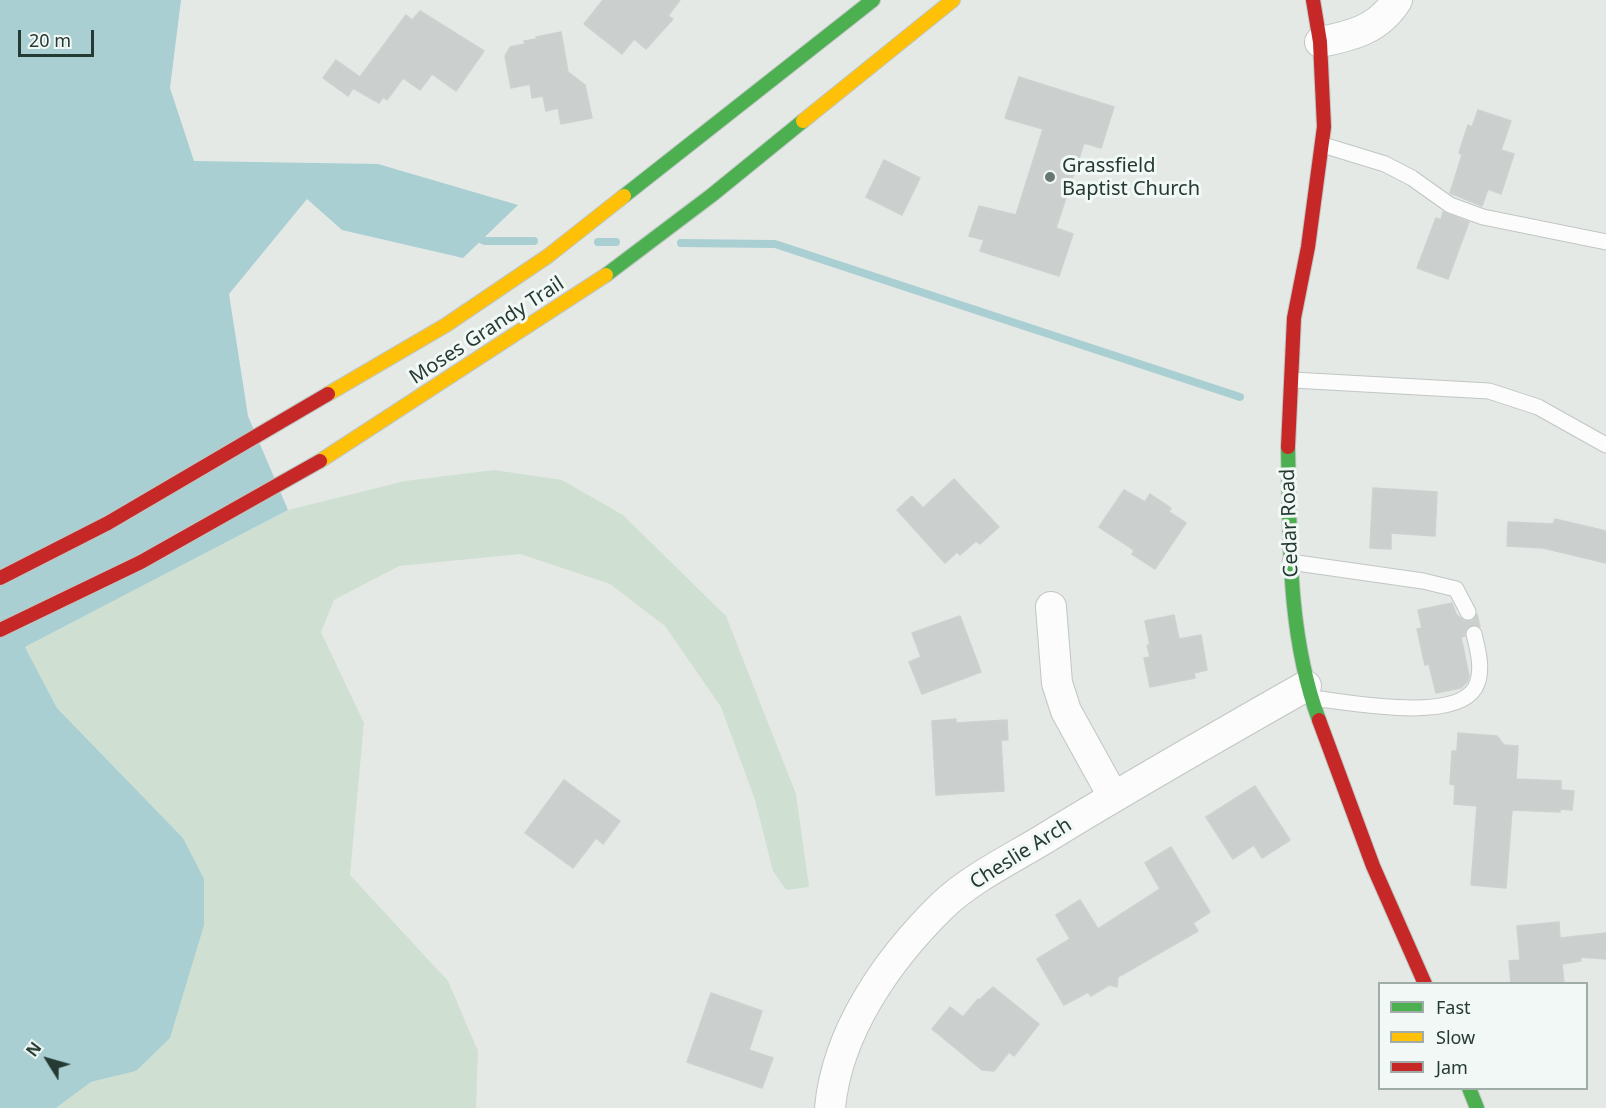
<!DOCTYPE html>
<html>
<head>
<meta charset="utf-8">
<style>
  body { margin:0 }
  #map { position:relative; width:1606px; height:1108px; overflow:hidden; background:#e4e9e6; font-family:"Noto Sans",sans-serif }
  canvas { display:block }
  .legend { position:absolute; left:1378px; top:982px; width:210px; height:108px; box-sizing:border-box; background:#f2f8f5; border:2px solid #a0aca7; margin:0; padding:8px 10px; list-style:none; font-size:18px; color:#243a33 }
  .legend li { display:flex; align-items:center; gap:12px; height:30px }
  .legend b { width:30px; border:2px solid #a0aca7 }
  .north { position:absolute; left:18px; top:1030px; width:60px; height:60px; -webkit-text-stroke:4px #f2f8f5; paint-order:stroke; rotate:307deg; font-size:16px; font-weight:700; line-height:24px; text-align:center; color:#243a33 }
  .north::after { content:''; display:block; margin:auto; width:21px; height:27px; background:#243a33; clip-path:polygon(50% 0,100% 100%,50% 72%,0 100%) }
  .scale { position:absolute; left:18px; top:30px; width:76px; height:27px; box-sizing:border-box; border:3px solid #243a33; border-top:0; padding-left:8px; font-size:18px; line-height:21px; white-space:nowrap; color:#243a33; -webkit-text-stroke:4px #f2f8f5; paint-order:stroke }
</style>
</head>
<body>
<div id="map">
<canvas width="1606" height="1108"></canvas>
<ul class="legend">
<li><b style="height:8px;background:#4caf50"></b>Fast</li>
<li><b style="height:8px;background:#ffc107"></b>Slow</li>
<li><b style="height:8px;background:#c62828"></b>Jam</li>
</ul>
<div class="north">N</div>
<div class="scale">20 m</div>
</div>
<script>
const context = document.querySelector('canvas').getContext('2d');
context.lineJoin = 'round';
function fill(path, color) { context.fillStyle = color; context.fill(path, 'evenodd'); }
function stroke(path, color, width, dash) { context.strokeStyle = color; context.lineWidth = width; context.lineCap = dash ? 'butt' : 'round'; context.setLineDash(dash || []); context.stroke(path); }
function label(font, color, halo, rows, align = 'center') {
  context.font = font + ' "Noto Sans",sans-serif'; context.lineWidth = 6; context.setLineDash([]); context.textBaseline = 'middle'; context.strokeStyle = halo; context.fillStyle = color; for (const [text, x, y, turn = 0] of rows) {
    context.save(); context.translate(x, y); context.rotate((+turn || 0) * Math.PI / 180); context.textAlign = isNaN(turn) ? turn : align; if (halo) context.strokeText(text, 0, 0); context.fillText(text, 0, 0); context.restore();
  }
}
const green = new Path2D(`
  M494 470 562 480 623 515 726 616 796 794 809 887 786 890 773 871 755 800 721 707 665 626 610 584 520 554 399 566 334 600 321 632 364 723 350 875 448 981 478 1051 476 1108H56L91 1082 136 1071 183 838 57 708 25 647 288 510 405 481Z`);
const water = new Path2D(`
  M0 0H181L170 88 194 161 378 164 518 205 463 258 342 230 307 199 229 294 248 416 288 510 25 647 57 708 183 838 204 879V925L170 1038 136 1071 91 1082 56 1108H0Z`);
const stream = new Path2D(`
  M473 236 485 241H534
  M598 242H616
  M681 243 775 244 1240 397`);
const building = new Path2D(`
  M603 0H680L668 16 673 19 646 49 634 39 622 54 584 24Z
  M420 11 484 51 456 91 432 74 420 90 403 78 387 100 383 97 379 103 353 88 348 96 323 78 336 60 360 77 406 15 412 20Z
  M561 32 568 72 585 85 592 118 561 124 558 108 546 111 543 96 532 98 530 84 511 88 505 56 510 47 525 44 524 41 537 39 536 37Z
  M1019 77 1114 107 1101 148 1084 143 1056 228 1073 234 1059 276 980 251 984 240 969 236 979 206 1016 215 1043 129 1005 118Z
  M1478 110 1511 121 1501 150 1514 154 1501 194 1488 189 1482 206 1450 193 1462 155 1459 153 1468 125 1472 127Z
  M884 160 920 178 902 215 866 197Z
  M1443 212 1469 222 1448 279 1417 268 1436 218 1441 220Z
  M954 479 999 527 980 544 976 541 960 555 957 552 945 563 897 510 912 496 923 508Z
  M1373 488 1437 492 1435 536 1391 533V549L1370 548Z
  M1124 490 1145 502 1150 494 1171 508 1169 512 1186 523 1155 569 1132 554 1134 550 1099 527Z
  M1555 519 1606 531V563L1543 548 1507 546 1508 522 1553 524Z
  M1452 603 1456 614 1463 620 1472 621 1477 614 1480 627 1471 625 1465 631V636L1461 637 1469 676 1467 682 1461 688 1436 693 1429 664 1425 665 1417 629 1422 628 1418 610Z
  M1174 615 1179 639 1201 635 1207 670 1194 673 1195 678 1150 687 1144 658 1150 657 1147 645H1150L1145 621Z
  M960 616 981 672 922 694 909 662 921 657 912 633Z
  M956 719V723L1007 720 1008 740H1001L1004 791 936 795 932 721Z
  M1458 733 1497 736 1504 745 1518 746 1516 779 1561 781V790L1574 791 1572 810 1560 809V812L1512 810 1506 888 1471 885 1477 806 1454 804 1455 785 1450 784 1452 751H1457Z
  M564 780 620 821 603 844 596 838 573 868 525 833Z
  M1255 786 1290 840 1262 858 1254 845 1233 859 1206 817Z
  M1171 847 1210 912 1193 923 1198 931 1118 977 1117 987 1109 985 1091 996 1088 992 1064 1005 1037 959 1070 939 1056 915 1080 900 1098 929 1160 889 1145 863Z
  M1559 922 1560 938 1606 933V959L1580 957 1581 961 1562 964 1564 984H1511L1509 961 1520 960 1517 926Z
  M993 987 1039 1024 1014 1056 1009 1052 994 1071 982 1070 932 1029 950 1007 963 1017 978 999 979 1000Z
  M711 993 762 1011 749 1050 773 1058 762 1088 687 1062Z`);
const lane = new Path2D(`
  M1323 145 1385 164 1412 178 1450 205 1483 217 1606 242
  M1293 380 1489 391 1538 407 1606 445
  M1290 562 1423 581 1456 589 1468 612
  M1312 698C1349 702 1454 723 1475 688 1484 672 1478 650 1474 634`);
const street = new Path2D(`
  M1320 42C1352 36 1379 29 1397 0
  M1051 607 1057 683 1066 711 1113 796
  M830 1108C837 1031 888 959 942 906 970 879 1011 859 1044 839 1130 786 1218 736 1306 686`);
const fast = new Path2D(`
  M624 196 873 0
  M606 275 712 195 803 121
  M1288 447C1290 538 1287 634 1319 720
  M1469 1088 1477 1108`);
const slow = new Path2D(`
  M803 121 953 0
  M328 394 446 325 548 256 624 196
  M320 461 606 275`);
const jam = new Path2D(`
  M1288 447 1294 318 1308 247 1324 127 1320 42 1313 0
  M0 578 108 523 328 394
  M0 630 141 562 320 461
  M1319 720 1373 866 1425 984`);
const markers = [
  [1050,177,6,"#677772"]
];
const poiNames = [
  ["Grassfield",1062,166],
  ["Baptist Church",1062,189]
];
const streetNames = [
  ["Moses Grandy Trail",487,331,-33],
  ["Cedar Road",1290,523,-92],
  ["Cheslie Arch",1021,854,-32]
];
fill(green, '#cfe0d3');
fill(water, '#a9cfd2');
stroke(stream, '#a9cfd2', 8);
fill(building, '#cbd0ce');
stroke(building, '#cdd1cf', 1.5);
stroke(lane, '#c1c6c3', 17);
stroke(street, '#c1c6c3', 32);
stroke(fast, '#c0c6c3', 16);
stroke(slow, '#c0c6c3', 16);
stroke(jam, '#c0c6c3', 16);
stroke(lane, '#fbfcfb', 15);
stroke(street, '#fbfcfb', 30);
stroke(fast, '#4caf50', 14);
stroke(slow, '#ffc107', 14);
stroke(jam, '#c62828', 14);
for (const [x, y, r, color] of markers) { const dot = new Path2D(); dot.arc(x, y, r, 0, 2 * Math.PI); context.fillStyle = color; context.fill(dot); stroke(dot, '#f2f8f5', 2); }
label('20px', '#243a33', '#f2f8f5', poiNames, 'left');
label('20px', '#243a33', '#f2f8f5', streetNames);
</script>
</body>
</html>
